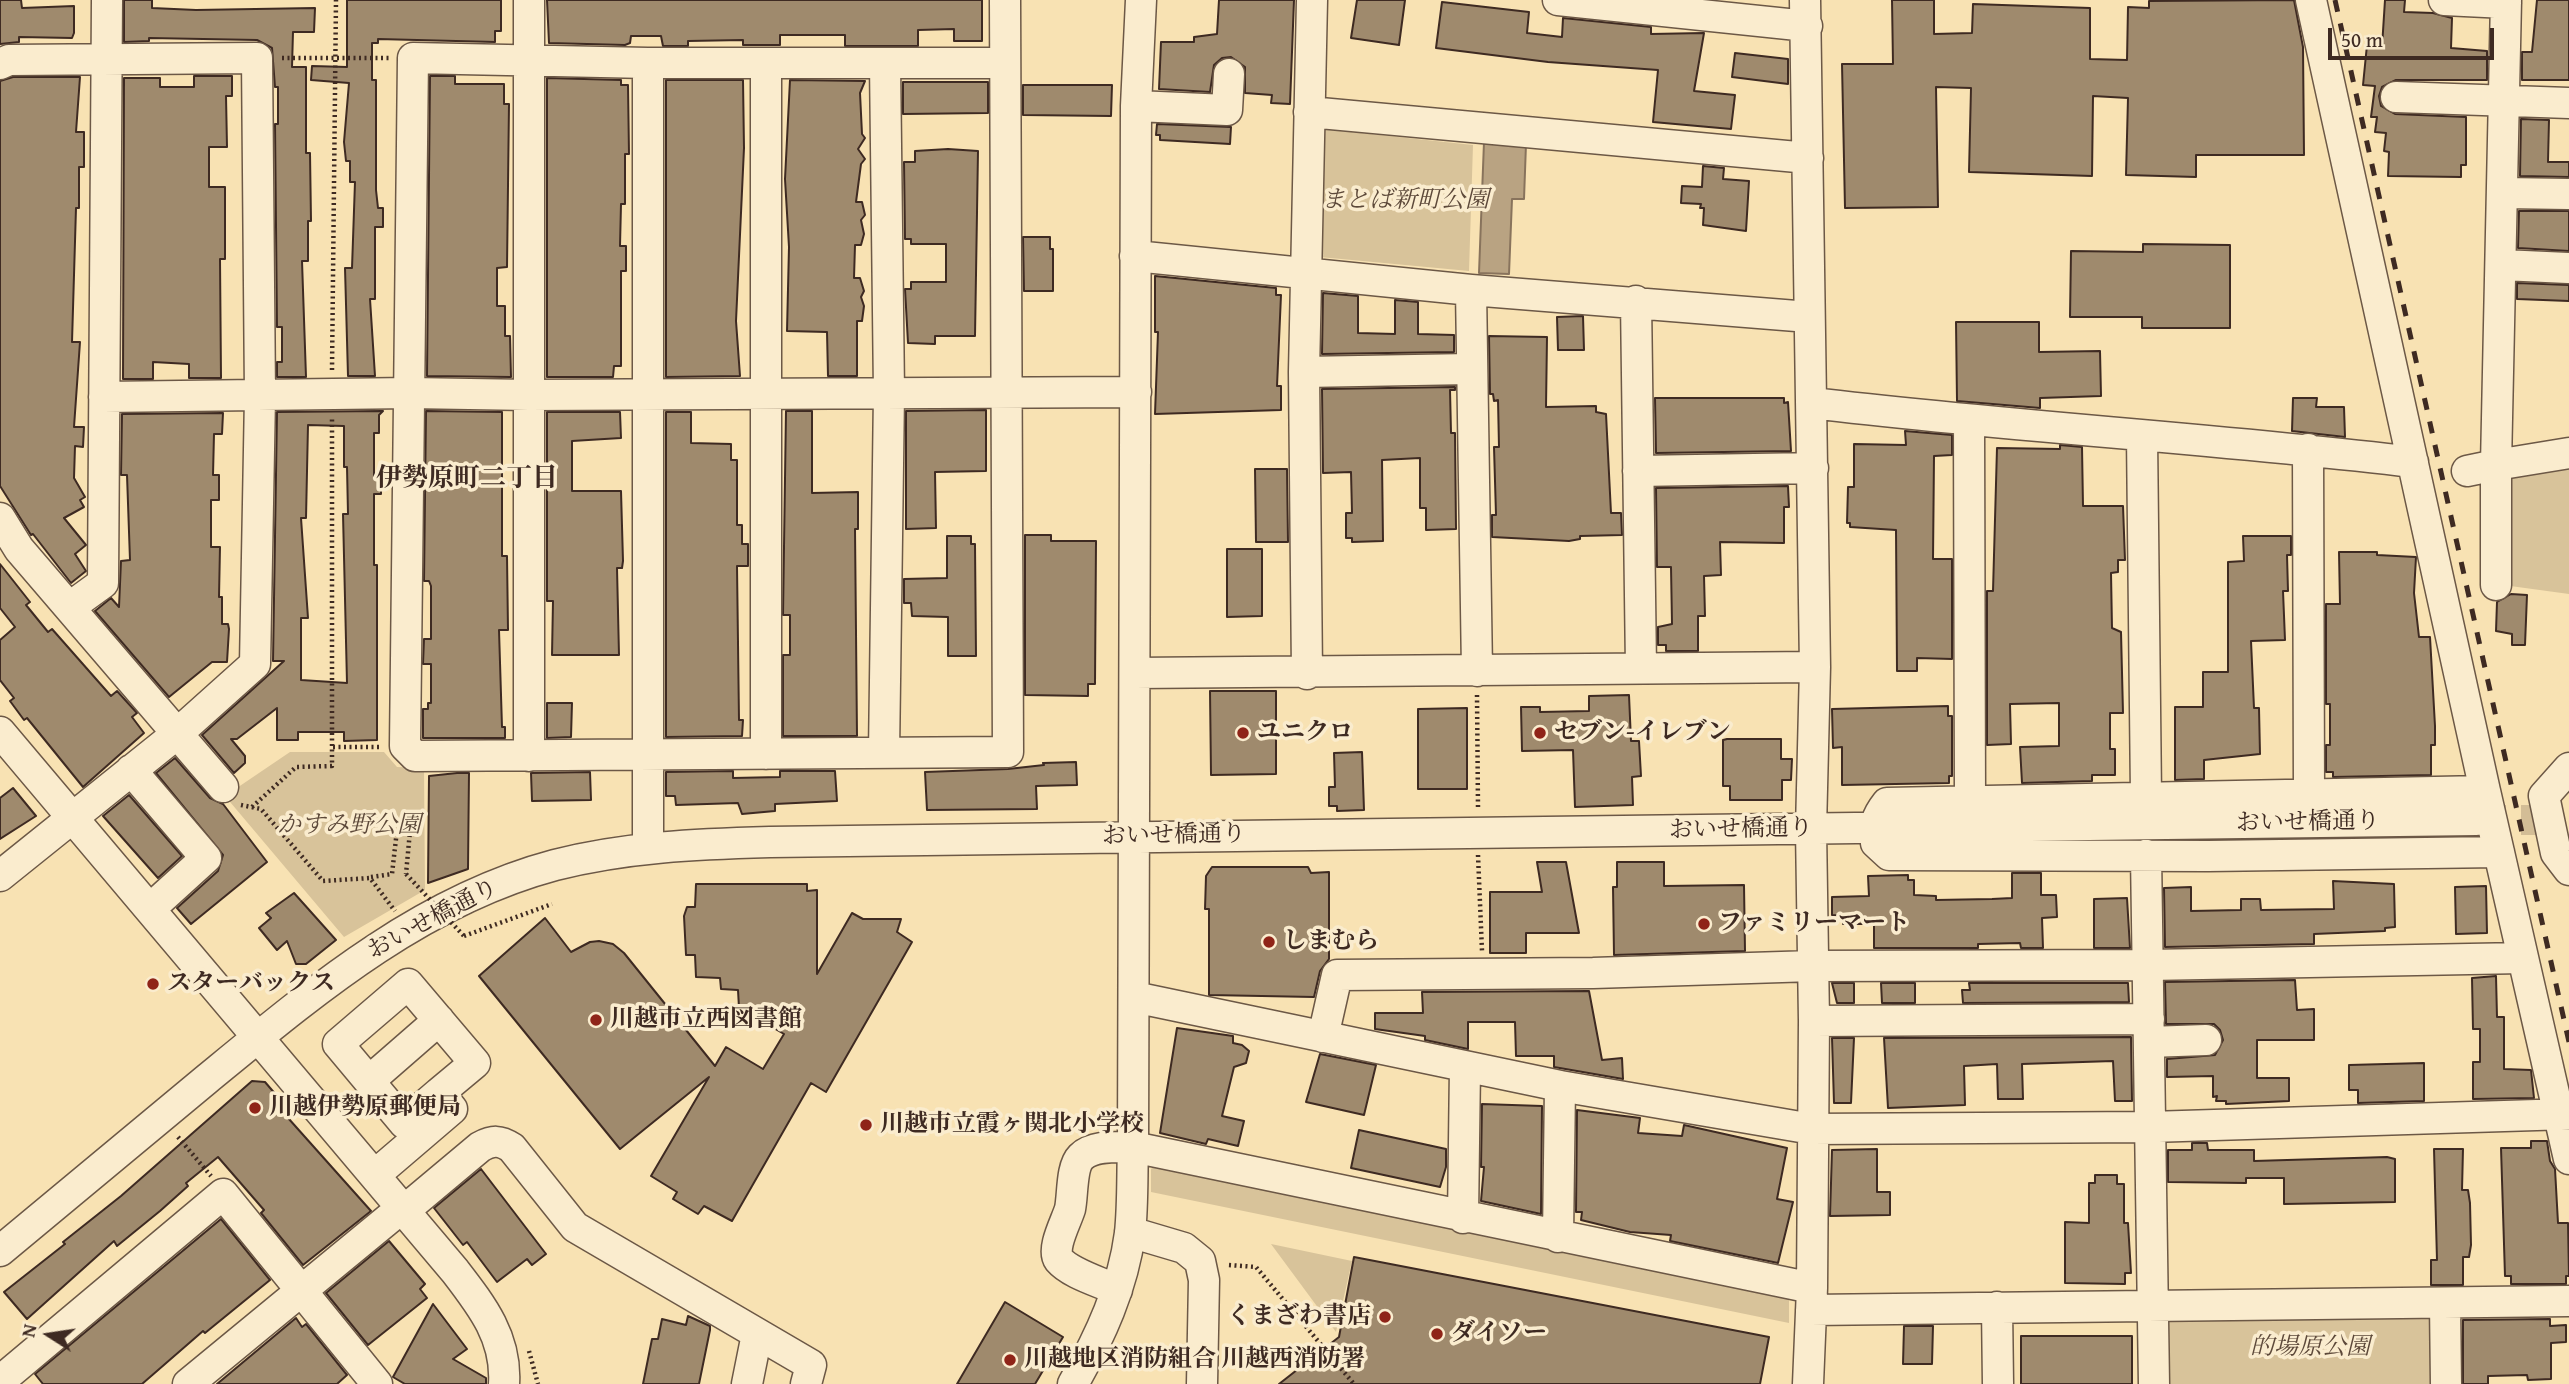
<!DOCTYPE html>
<html>
<head>
<meta charset="utf-8">
<style>
  body { margin:0 }
  #map { position:relative; width:2569px; height:1384px; overflow:hidden; background:#f8e2b3; font-family:"Gentium Book Plus",serif }
  canvas { display:block }
  .north { position:absolute; left:14px; top:1300px; width:70px; height:70px; -webkit-text-stroke:5px #faecce; paint-order:stroke; rotate:282deg; font-size:19px; font-weight:700; line-height:28px; text-align:center; color:#3e2a22 }
  .north::after { content:''; display:block; margin:auto; width:24px; height:32px; background:#3e2a22; clip-path:polygon(50% 0,100% 100%,50% 72%,0 100%) }
  .scale { position:absolute; left:2328px; top:28px; width:166px; height:32px; box-sizing:border-box; border:4px solid #3e2a22; border-top:0; padding-left:9px; font-size:21px; line-height:24px; white-space:nowrap; color:#3e2a22; -webkit-text-stroke:5px #faecce; paint-order:stroke }
</style>
</head>
<body>
<div id="map">
<canvas width="2569" height="1384"></canvas>
<div class="north">N</div>
<div class="scale">50 m</div>
</div>
<script>
const context = document.querySelector('canvas').getContext('2d');
context.lineJoin = 'round';
function fill(path, color) { context.fillStyle = color; context.fill(path, 'evenodd'); }
function stroke(path, color, width, dash) { context.strokeStyle = color; context.lineWidth = width; context.lineCap = dash ? 'butt' : 'round'; context.setLineDash(dash || []); context.stroke(path); }
function label(font, color, halo, rows, align = 'center') {
  context.font = font + ' "Gentium Book Plus","Noto Serif JP",serif'; context.lineWidth = 7; context.setLineDash([]); context.textBaseline = 'middle'; context.strokeStyle = halo; context.fillStyle = color; for (const [text, x, y, turn = 0] of rows) {
    context.save(); context.translate(x, y); context.rotate((+turn || 0) * Math.PI / 180); context.textAlign = isNaN(turn) ? turn : align; if (halo) context.strokeText(text, 0, 0); context.fillText(text, 0, 0); context.restore();
  }
}
const green = new Path2D(`
  M1323 129 1473 145 1469 271 1320 257Z
  M2569 460V594L2503 585 2502 474Z
  M290 752H384L397 767 424 768 425 890 344 937 225 796Z
  M1158 1162 1789 1295V1323L1151 1192V1169Z
  M1271 1244 1352 1261 1336 1332Z
  M2430 1311 2436 1384H2165L2164 1322 2171 1315Z`);
const water = new Path2D(`
  M1484 142 1526 144 1524 199H1512L1509 274 1479 273Z`);
const building = new Path2D(`
  M0 0H21L22 8 74 6V33L72 38 19 37V42L0 44Z
  M124 0H152V8L196 10 315 8 314 32H293L292 67H306V153H310L311 221H308V261H302L306 377H277V362H282V327H277L275 124H278V87H275L272 48 257 40 149 38V41L124 42Z
  M347 0H501V31H495V42L378 39V43H372V80H376V190L378 208H383V227H375V299H370L375 376H348L345 268H352L355 182H350V161H346L344 142 349 83 311 80 312 66 347 67Z
  M547 0H982V41H954V29L918 30V46H845V35H780V45H743V40L688 41V46H663L661 36H631L630 43 625 45 549 43Z
  M1219 0H1294L1290 104 1271 103 1272 95 1245 93V67L1231 57 1222 58 1214 65 1210 92 1159 89 1161 42H1194V37L1217 34Z
  M1357 0H1405L1399 45 1351 38Z
  M1892 0H1934V34L1972 33 1973 4 2090 8V59L2127 60 2128 7 2149 8V1L2294 0 2303 47 2304 155H2196V177L2126 175 2128 98 2093 96 2092 176 1969 172 1971 88 1936 87 1938 207 1845 208 1842 64H1893Z
  M2385 0H2405L2404 12 2433 13 2452 18 2451 48 2487 51V80H2396L2382 87 2379 96 2381 106 2395 114 2466 117V165H2461V177L2388 176 2389 152 2384 151 2386 133 2375 132 2377 117H2371L2375 86 2363 85 2367 45 2382 47Z
  M2537 0H2569V80H2522V52H2532Z
  M1442 2 1529 12 1527 33 1562 37 1563 18 1651 27V34L1704 33 1694 91 1735 95 1731 129 1653 122 1658 70 1548 62 1436 48Z
  M1735 53 1788 59V84L1732 77Z
  M194 76H232V96H226L227 147H209V187H225V259H220L221 378H189V364L153 362V379H123L124 78H160V87H194Z
  M430 76H455V84H504V104H509L507 267 497 268V306H505V336H510L511 377 427 376Z
  M13 77H80L76 132H84V167H79V208H76L72 342H80L74 427H84L83 447 75 446 74 478 85 497 80 500 84 507 64 518 86 545 75 554 86 571 71 583 33 534 31 535 0 486V81Z
  M547 78 621 80V85H628L629 154H625V204H621L620 246H626V271H621V366H614L613 377H547Z
  M666 80H743L744 148 736 321 740 376 666 377Z
  M790 80 865 81 860 93 862 134 865 138 858 149 865 159 861 164 856 202H862L865 215 861 220 864 234 861 245H855L854 278H860L864 291 861 297 864 306 862 321H857V376H828L827 332 787 331 789 247 785 179Z
  M903 82H988V113L903 114Z
  M1023 85H1112L1111 116 1023 115Z
  M2521 119 2549 120 2548 162H2569V177L2520 176Z
  M1157 124 1231 127 1230 144 1160 140V135H1156Z
  M948 149 978 151 975 336H935V344L908 343 905 289H911V282H946V244H911V239H905L904 162H915V151Z
  M1703 166 1724 168 1723 179 1749 181 1746 231 1703 225 1704 208H1700L1701 204 1681 203 1682 186 1702 187Z
  M2519 211H2569V251L2518 248Z
  M1023 237H1050V249H1053V291H1024Z
  M2143 244 2230 245V328H2142V317H2070L2071 251 2143 252Z
  M1155 276 1276 288V295H1281L1277 386H1281V410L1155 414 1158 332H1155Z
  M2517 283 2569 285V301L2517 299Z
  M1323 293 1358 296V333L1395 334V300L1418 302V334L1454 335V352L1322 354Z
  M1583 316 1584 350H1558L1557 317Z
  M1956 322H2039V352L2100 351 2101 396 2040 398V408L1957 401Z
  M1489 336 1547 337 1546 407 1596 406V412L1606 414 1611 513H1621L1622 535 1580 536V539L1569 541 1492 537V515H1496L1494 447H1499L1498 400 1494 401 1493 394H1490Z
  M1455 387V390H1450L1451 433H1455L1456 529 1426 530V508H1420V458L1382 460 1383 541 1352 542V538H1346V513H1352L1351 472 1323 473 1322 389Z
  M1655 398H1784V403L1788 402 1791 451 1656 453Z
  M2293 398H2317L2316 407H2344L2345 437 2292 431Z
  M986 410V471L935 472 936 528 906 529V411Z
  M383 411 379 415V433H374V477H381V494H374V565H377V740L344 741V732H298V740H277V708L237 739H231L245 756V763L234 773 202 735 284 661H273L277 412ZM308 425 344 426V467H347L348 514H343L347 683 301 680V618H308L301 518H306Z
  M426 411 502 412V556H507L508 630H499L502 727H505V738H423V709H428V703H431V664H423L424 639H431V586L429 581H424Z
  M786 411H812V493L858 492V529H855L857 736H783V655H790V615H783Z
  M547 412H620L621 438 572 441V491H621L623 561 622 568H617L619 655H552L553 601H547Z
  M666 412H691V443L731 444V460H737V525H742V544H748V566H737L739 720H743L742 736 666 737Z
  M223 413 222 434H214L213 475H219V500H211V547H220L219 597H222V624H228L229 629 227 662H212L169 697 95 611 111 598 119 607 121 561 130 560 127 475H121L122 414Z
  M1905 431 1952 435V455L1934 456 1933 559H1952V659L1917 658V671H1897L1896 530 1850 527V523H1847L1848 487H1854V444L1906 445Z
  M2060 445 2082 447 2083 506H2123L2125 560H2118V572L2111 573 2112 628 2121 632 2123 713H2110V749H2115V775H2092V781L2022 783 2020 747 2059 746V703L2010 704 2011 744 1987 745V591H1993L1997 448 2060 449Z
  M1255 469H1287L1288 542H1256Z
  M1788 486 1789 507H1784V543L1720 542 1721 575 1704 576 1705 616H1698V651H1666V645H1658V627L1672 624 1671 567H1657L1656 488Z
  M1025 535H1051V541H1096L1095 684H1088V696L1025 695Z
  M947 536H971V544H975L976 656H948V617L912 616 911 603H904V579L947 578Z
  M2243 536H2291V555H2287L2288 591H2283L2285 640 2251 641 2254 708H2259L2260 754 2204 760V779L2175 780V707H2203V672H2228V562L2244 561Z
  M1227 549H1262V616L1227 617Z
  M2339 552H2377V555L2416 557 2414 593 2419 637H2430L2435 726V745H2431V775L2333 777V772H2326V745H2330V704H2326V604H2340Z
  M0 564 30 602 26 605 48 632 52 629 111 696 117 691 137 713 132 717 144 733 83 787 27 718 24 720 10 701 14 698 0 680V640L15 627 0 608Z
  M2511 594 2527 595 2525 645H2512V634L2496 631 2497 602Z
  M1210 691H1276V774L1211 775Z
  M1629 695 1631 741H1639L1641 776 1632 777 1633 805 1575 807 1573 750 1522 751 1521 707H1540V712L1589 711V696Z
  M547 703H572L571 737 547 738Z
  M1948 706V716H1952V776H1949V783L1842 785V747L1833 748 1832 709Z
  M1467 708V789H1418V709Z
  M1727 739H1781V759H1792L1791 780H1782V800H1730V786H1723V740Z
  M1362 752 1364 810 1337 811V806H1329V787H1335L1334 753Z
  M175 758 210 798 223 804 267 862 191 924 177 908 218 871 223 855 156 773Z
  M1076 762 1077 785 1036 786 1037 809 927 810 925 772 1008 769 1044 765 1043 763Z
  M733 771V778L780 777V771H835L837 801 775 804V811L742 814 738 803 676 805 675 796H666V772Z
  M590 772 591 800 532 801 531 773Z
  M457 773H469L468 869 428 883 429 776Z
  M13 788 36 816 0 839V798Z
  M129 795 182 856 158 878 103 816Z
  M1537 862H1566L1579 933H1526V953H1490V892H1542Z
  M1617 862H1664V886L1744 885 1745 951 1614 955 1613 887H1617Z
  M1212 867H1308L1311 873 1329 872V959L1320 971 1314 997 1209 995V909H1205L1206 876Z
  M2012 873H2041V895H2056L2057 917 2042 918 2043 948H2021L2020 943 1978 944V948H1874V924H1843V916L1832 915V897L1869 896 1868 876 1908 875V880H1914V895L1936 896V900L1992 899 2012 898Z
  M2333 881 2394 884 2395 927 2385 928V931L2314 934V944L2165 947 2164 888 2191 887V911L2241 910V899H2260L2261 910 2334 909Z
  M696 884H807V891L817 890V974L852 913 863 919H901L897 932 912 942 826 1092 811 1083 732 1221 704 1206 698 1214 673 1199 677 1192 651 1176 709 1077 620 1149 479 976 545 918 571 952 590 942 599 941 613 944 624 953 715 1066 726 1047 763 1069 784 1034 739 1008 738 990 721 989 720 978 696 977 695 955H686L684 916 687 907H695Z
  M2486 886 2487 933 2456 934 2455 887Z
  M294 893 336 940 306 964H296L287 941 277 950 259 928 271 918 266 913Z
  M2127 898 2130 948H2094V899Z
  M2496 976 2497 1017H2504V1069L2531 1070 2534 1098 2473 1099V1062H2480V1029H2473L2472 978Z
  M2295 980 2297 1010 2314 1009V1040H2257V1078H2289V1101L2226 1104V1101H2216L2217 1096 2213 1097V1076L2167 1077V1059L2215 1055 2223 1040 2220 1030 2214 1024H2166L2165 982Z
  M1832 983H1854V1003H1837Z
  M1881 983H1915V1003H1882Z
  M1969 983H2128L2129 1002 1963 1003 1962 990H1970Z
  M1589 991 1602 1060 1622 1058 1623 1079 1554 1067V1056H1516L1515 1022H1468V1049L1425 1040V1036L1375 1029V1013H1423L1422 992Z
  M1177 1028 1233 1036V1043L1242 1045 1249 1051 1246 1063 1234 1067 1222 1116 1244 1121 1238 1146 1208 1139 1206 1144 1160 1133Z
  M2131 1037 2132 1101H2115L2113 1061 2022 1064 2023 1099H1998L1997 1064 1964 1066 1965 1105 1888 1108 1884 1038Z
  M1832 1038H1854L1851 1103H1834Z
  M1320 1054 1376 1065 1364 1115 1306 1102Z
  M2424 1063V1101L2358 1103V1090H2349V1065Z
  M252 1081 265 1082 277 1096 272 1100 371 1211 303 1265 261 1213 264 1210 218 1157 186 1183 188 1186 160 1211 117 1246 114 1241 27 1319 4 1292 65 1244 63 1242 121 1196Z
  M1482 1104 1542 1106 1541 1214 1481 1201 1484 1167H1481Z
  M1577 1110 1640 1118 1638 1133 1682 1136 1684 1125 1787 1148 1777 1199 1793 1202 1778 1263 1670 1241 1671 1235 1630 1232 1581 1220 1582 1212H1576Z
  M1359 1130 1446 1149V1167L1440 1187 1351 1168Z
  M2531 1141H2547L2550 1161 2555 1169 2558 1223H2568L2569 1276H2566V1284H2511V1276H2505L2501 1148H2531Z
  M2192 1143H2207L2208 1150H2254V1161L2387 1157 2395 1159V1202L2284 1204V1178H2246V1183L2168 1182V1150H2192Z
  M1877 1149V1192H1890V1215L1830 1216 1832 1150Z
  M2434 1149H2463L2462 1190H2468L2470 1203 2471 1245 2469 1257H2463V1285H2431V1260H2437Z
  M481 1169 546 1254 532 1265 527 1259 497 1282 467 1242 463 1245 434 1208Z
  M2095 1175H2117V1184H2124V1223H2128L2131 1273H2125V1284L2065 1283V1222L2089 1223V1183H2095Z
  M221 1219 270 1280 205 1333 203 1331 142 1384H43L35 1374Z
  M389 1241 425 1284 420 1289 427 1298 368 1345 326 1293Z
  M1354 1257 1769 1337 1760 1384H1279L1339 1337Z
  M1005 1302 1063 1337 1035 1384H957Z
  M433 1304 467 1349 453 1359 486 1378V1384H405L393 1377Z
  M688 1316 710 1326V1330L699 1384H643L652 1339H658L662 1319 686 1325Z
  M296 1318 302 1327 306 1324 347 1375 337 1384H217Z
  M2550 1319V1326L2566 1325V1342L2551 1343V1379L2528 1380 2527 1375 2488 1376V1384H2463V1320Z
  M1904 1326H1933L1932 1364H1903Z
  M2021 1336H2132V1384H2021Z`);
const minorTunnel = new Path2D(`
  M2476 820H2558`);
const path = new Path2D(`
  M282 58H389
  M332 370 336 0
  M1477 695 1478 808
  M333 747H381
  M241 805 261 809 323 881 370 878 395 911
  M252 807 296 767 332 766V417
  M1478 855 1482 951
  M371 877 392 874 397 830 410 831 406 874
  M464 936 552 904
  M178 1137 211 1176
  M1229 1265 1256 1267 1354 1384
  M529 1351 538 1384`);
const minor = new Path2D(`
  M1558 0 1807 26
  M1805 0 1815 667 1811 829 1814 1021 1812 1288 1808 1384
  M2311 0 2485 791 2569 1159
  M2444 0 2506 3
  M2506 0 2496 465 2569 453
  M648 63V848
  M1003 63H648L413 58 405 746 415 756 1008 752 1005 0
  M0 64 9 60 257 58 260 396 255 664 178 733 0 876
  M2396 97 2569 103
  M1136 106 1227 110 1229 74
  M1309 112 1808 158
  M2504 193 2568 194
  M1135 256 1471 290 1809 317
  M2502 265 2568 268
  M1471 290 1477 671
  M1636 301 1641 668
  M1304 372 1470 369
  M104 397 410 393 529 395 1136 392
  M1812 403C2012 427 2213 438 2413 462
  M1969 422 1970 800
  M2142 436 2146 797
  M2308 449 2309 795
  M1638 471 1813 468
  M2467 471 2496 465V585
  M0 518 19 549 223 787
  M70 607 103 583 107 0
  M1135 673 1815 667
  M1307 674 1304 372 1312 0
  M0 732 455 1271C482 1306 507 1338 504 1384
  M884 753 889 393 885 63
  M766 754V63
  M529 756V0
  M2569 768 2544 796 2556 853 2569 870
  M131 770 206 858 151 908
  M2485 791 1887 803C1876 817 1874 825 1876 843L1889 855 2208 856 2499 852
  M2146 855 2154 1384
  M1134 997 1560 1086 1812 1129 2150 1127 2569 1114
  M1814 1021 2149 1019
  M1323 1037 1337 975 1593 973 1813 966 2149 965 2523 958
  M2149 1042 2206 1040
  M369 1081 439 1020
  M376 1174 452 1109 439 1093 404 1123 338 1044 408 984 475 1063 439 1093
  M406 1209 480 1147C493 1140 500 1140 512 1148L575 1227 811 1365 806 1384
  M1463 1218 1465 1067
  M1130 1232 1184 1248 1200 1261 1204 1280 1202 1384
  M1558 1237 1560 1086
  M0 1251C69 1194 138 1136 207 1079 313 992 420 901 555 865 626 847 697 844 770 842L2476 820
  M1117 1290C1101 1282 1071 1274 1059 1260 1051 1249 1066 1222 1070 1209 1073 1195 1071 1167 1081 1157 1093 1145 1117 1147 1133 1147L1812 1288
  M2445 1303 2446 1384
  M1997 1307 1998 1384
  M1811 1310 2569 1301
  M0 1381 223 1194 377 1384
  M188 1384 403 1207
  M747 1384 757 1334
  M1073 1384C1100 1337 1123 1287 1130 1233 1133 1205 1132 1175 1133 1147L1136 106 1141 0`);
const rail = new Path2D(`
  M2335 0 2569 1042`);
const pathBridge = new Path2D(`
  M406 874 464 936`);
const markers = [
  [1243,733,7,"#8f2418"],
  [1540,733,7,"#8f2418"],
  [1704,924,7,"#8f2418"],
  [1269,942,7,"#8f2418"],
  [153,984,7,"#8f2418"],
  [596,1020,7,"#8f2418"],
  [255,1108,7,"#8f2418"],
  [866,1125,7,"#8f2418"],
  [1385,1317,7,"#8f2418"],
  [1437,1334,7,"#8f2418"],
  [1010,1360,7,"#8f2418"]
];
const parkNames = [
  ["まとば新町公園",1405,201],
  ["かすみ野公園",349,826],
  ["的場原公園",2310,1348]
];
const poiNames = [
  ["ユニクロ",1257,733],
  ["セブン-イレブン",1554,733],
  ["ファミリーマート",1718,924],
  ["しまむら",1283,942],
  ["スターバックス",167,984],
  ["川越市立西図書館",610,1020],
  ["川越伊勢原郵便局",269,1108],
  ["川越市立霞ヶ関北小学校",880,1125],
  ["くまざわ書店",1371,1317,"right"],
  ["ダイソー",1451,1334],
  ["川越地区消防組合 川越西消防署",1024,1360]
];
const streetNames = [
  ["おいせ橋通り",2308,823,-1],
  ["おいせ橋通り",1741,830,-1],
  ["おいせ橋通り",1174,836,-1],
  ["おいせ橋通り",433,920,-28]
];
const neighbourhoodNames = [
  ["伊勢原町二丁目",467,479]
];
fill(green, '#d8c39a');
fill(water, '#b9a382');
stroke(water, '#88735c', 2);
fill(building, '#9f8a6d');
stroke(building, '#3e2a22', 2);
stroke(minorTunnel, '#d3bd96', 30, [30, 15]);
stroke(minor, '#6c5846', 33);
stroke(path, '#3e2a22', 4.5, [2, 3.5]);
stroke(minor, '#faecce', 30);
stroke(rail, '#3e2a22', 5, [12, 12]);
stroke(pathBridge, '#3e2a22', 4.5, [2, 3.5]);
for (const [x, y, r, color] of markers) { const dot = new Path2D(); dot.arc(x, y, r, 0, 2 * Math.PI); context.fillStyle = color; context.fill(dot); stroke(dot, '#faecce', 2.5); }
label('italic 24px', '#5d493a', '#faecce', parkNames);
label('bold 24px', '#3e2a22', '#faecce', poiNames, 'left');
label('24px', '#3e2a22', '#faecce', streetNames);
label('bold 26px', '#3e2a22', '#faecce', neighbourhoodNames);
</script>
</body>
</html>
